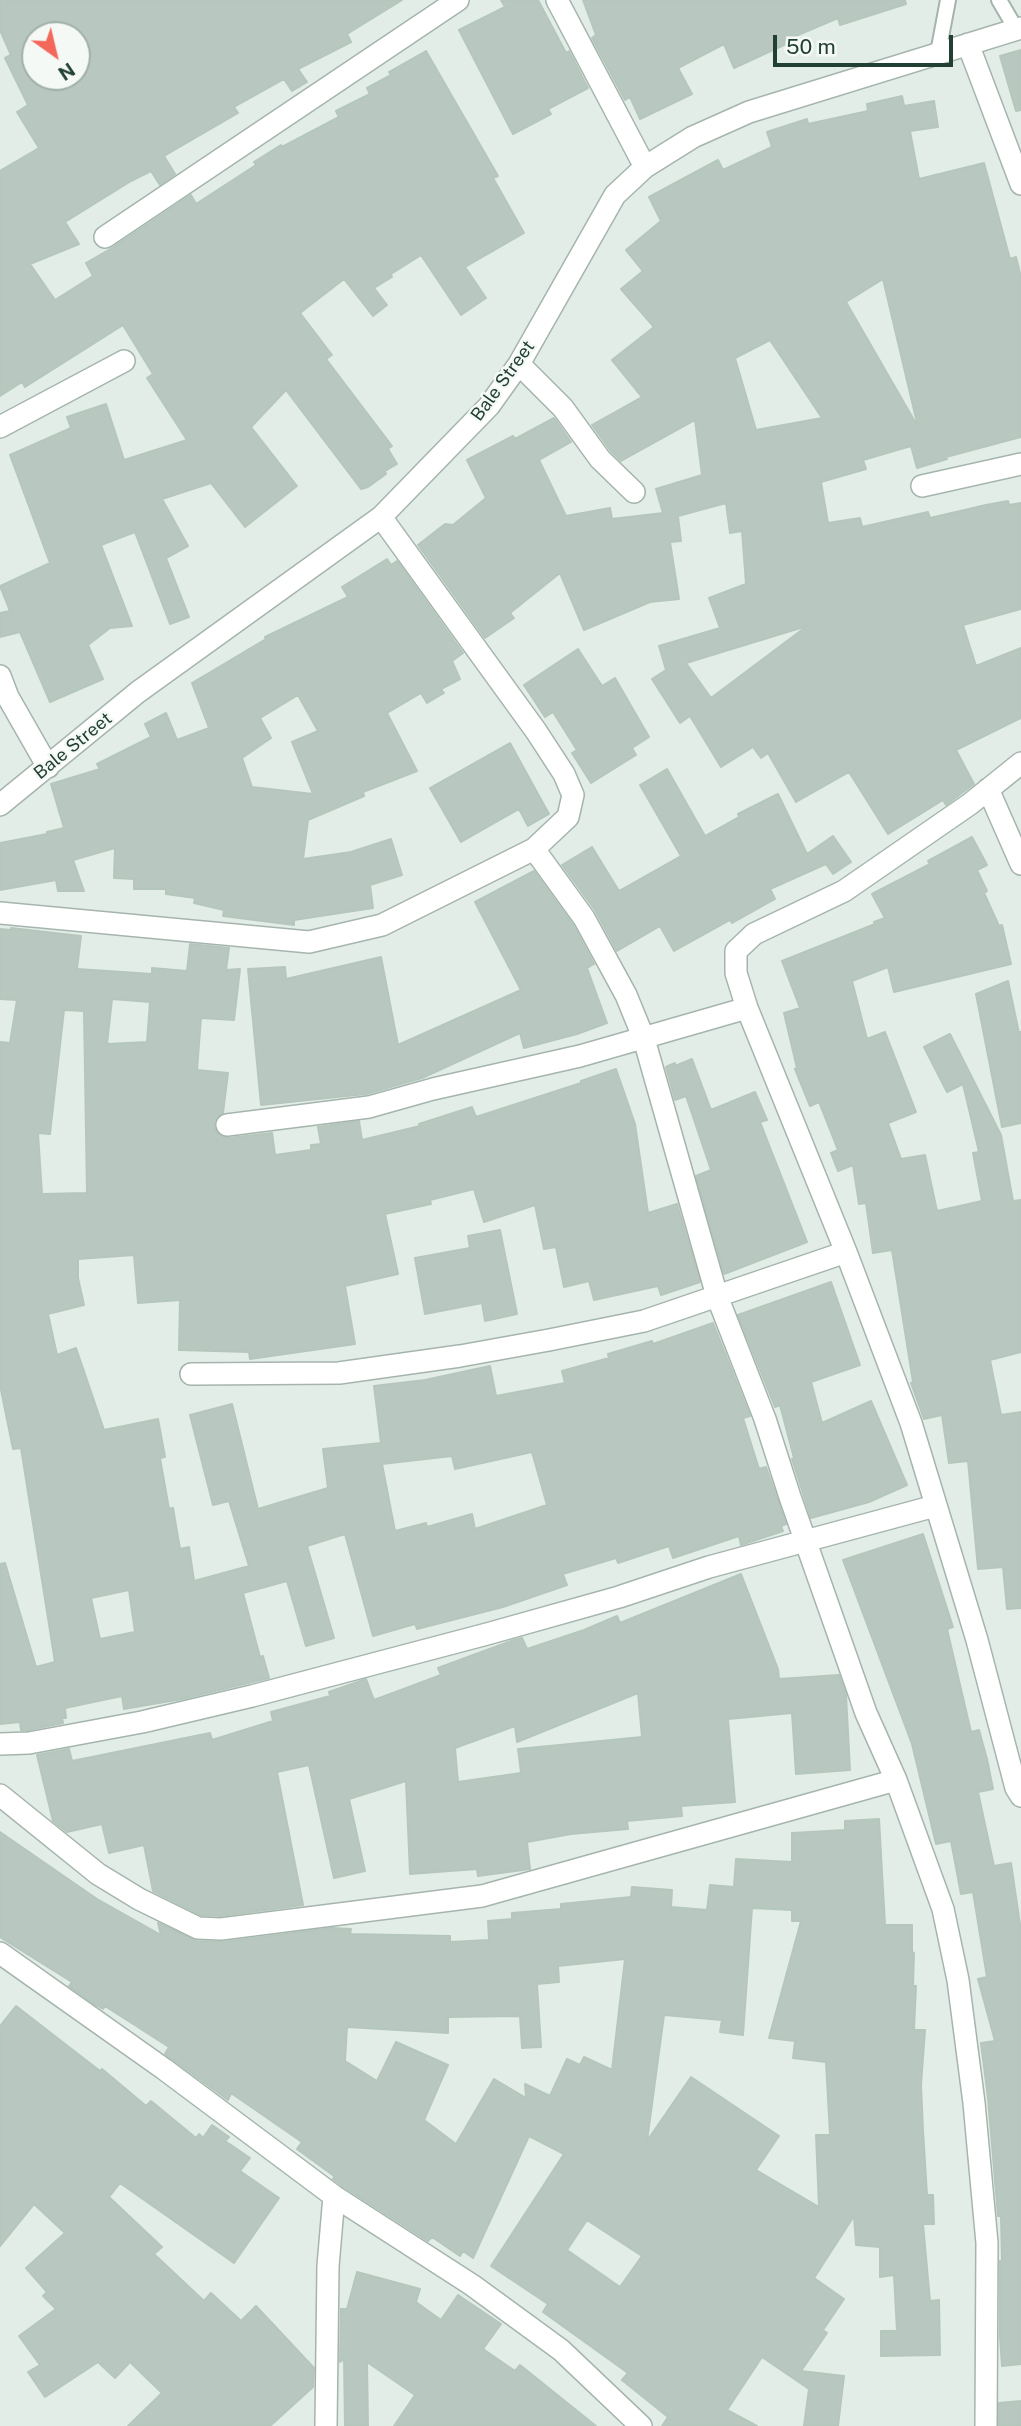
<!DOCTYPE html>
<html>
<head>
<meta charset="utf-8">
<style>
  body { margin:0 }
  #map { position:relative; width:1021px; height:2426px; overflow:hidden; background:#e3ede7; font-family:"Public Sans",sans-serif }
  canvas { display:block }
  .north { position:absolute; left:21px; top:21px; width:70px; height:70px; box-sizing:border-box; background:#f4f9f6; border:2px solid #a0afa8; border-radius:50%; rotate:146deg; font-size:19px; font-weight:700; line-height:28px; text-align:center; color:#223f33 }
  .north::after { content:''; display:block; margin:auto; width:24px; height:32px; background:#f4685b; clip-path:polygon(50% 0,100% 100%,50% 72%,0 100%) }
  .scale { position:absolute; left:773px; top:35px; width:180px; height:32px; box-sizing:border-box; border:4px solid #223f33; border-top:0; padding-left:9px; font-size:21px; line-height:24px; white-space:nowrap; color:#223f33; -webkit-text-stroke:5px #f4f9f6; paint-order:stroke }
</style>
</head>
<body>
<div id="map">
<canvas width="1021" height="2426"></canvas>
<div class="north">N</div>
<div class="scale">50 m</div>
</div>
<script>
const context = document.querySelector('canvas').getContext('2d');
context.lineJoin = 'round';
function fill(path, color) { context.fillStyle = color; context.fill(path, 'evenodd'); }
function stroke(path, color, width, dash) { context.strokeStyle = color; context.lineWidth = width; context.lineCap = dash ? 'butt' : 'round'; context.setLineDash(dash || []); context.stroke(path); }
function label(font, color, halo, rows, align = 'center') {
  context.font = font + ' "Public Sans",sans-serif'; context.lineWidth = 5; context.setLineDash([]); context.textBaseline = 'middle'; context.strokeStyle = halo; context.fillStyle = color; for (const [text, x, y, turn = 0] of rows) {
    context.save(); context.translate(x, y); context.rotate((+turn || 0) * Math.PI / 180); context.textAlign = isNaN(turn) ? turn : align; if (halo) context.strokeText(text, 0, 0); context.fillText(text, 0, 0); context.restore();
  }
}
const building = new Path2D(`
  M0 0H402L347 34 351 42 298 69 307 82 292 91 284 79 234 107 238 113 164 156 175 174 160 185 151 171 131 181 65 222 79 244 30 264 55 300 93 276 86 263 112 248 191 195 196 204 256 165 254 162 281 145 282 147 339 117 336 111 370 94 367 88 391 75 389 72 426 51 498 176 493 178 524 233 465 267 486 298 461 315 421 255 391 274 392 277 374 288 387 305 373 316 344 279 300 313 332 355 326 359 392 446 388 449 397 464 385 471 386 474 368 487 361 489 286 390 251 427 297 486 245 527 211 483 162 499 188 546 166 558 189 617 170 624 135 532 101 545 132 626 110 628 88 645 103 679 50 702 20 632 0 637V613L10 611 0 586 50 563 10 455 71 428 67 417 106 404 124 460 187 440 147 378 153 374 123 325 25 387 22 382 0 396V171L39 148 17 112 28 105 5 58 11 55 0 30ZM35 35H77V77H35Z
  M501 0H538L566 53 569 51 588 88 548 109 551 114 513 134 459 30 505 7Z
  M583 0H905L906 4 840 25 838 18 784 41 786 44 734 68 724 44 678 68 692 94 640 119 630 97 625 100 592 38 596 35Z
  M1021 50V110L1016 111 1000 56Z
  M902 96 904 106 934 101 938 127 910 131 919 179 984 163 1010 259 1016 257 1021 277V437L946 457 947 459 917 468 911 446 863 460 866 469 821 482 828 523 860 518 862 527 928 512 930 518 986 505 1008 501 1009 505 1021 503V609L963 625 976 666 1021 648V718L956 750 974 784 946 805 943 800 888 834 849 772 796 802 768 753 761 758 753 747 721 767 690 716 680 723 652 679 666 670 659 646 720 628 709 598 746 584 742 531 730 533 726 503 678 516 681 541 670 542 679 599 650 602 584 630 560 573 510 613 514 618 485 638 418 545 445 524 453 525 486 498 467 460 513 436 515 439 554 418 571 442 539 460 566 516 610 508 612 519 663 513 656 489 702 475 695 420 621 461 610 450 592 425 642 397 612 360 654 327 621 289 643 271 626 250 661 221 649 197 718 160 723 170 772 147 767 132 807 119 808 124 868 111 867 104ZM883 279 918 427 846 302ZM770 340 822 418 756 430 735 358ZM807 626 711 698 686 663Z
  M387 559 391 565 397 561 463 653 452 661 460 679 441 689 444 693 427 703 421 693 387 713 417 771 363 792 364 796 308 820 303 859 351 852 391 839 402 875 370 885 373 908 294 920V925L223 916 224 910 194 903 195 898 166 894V889H134V879L114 878 115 848 73 860 84 891H58L56 880 0 890V843L47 834V832L64 828 51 784 100 769 97 764 151 737 145 724 166 713 177 740 209 728 192 683 266 639 265 637 348 597 342 587ZM298 695 318 731 292 742 313 794 252 787 242 758 271 738 260 718Z
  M578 649 602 686 615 678 649 737 632 748 636 755 591 783 572 753 577 750 553 712 545 717 524 685Z
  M510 743 549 814 528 826 519 809 461 842 430 788Z
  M667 769 705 836 739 817 738 814 778 794 807 854 833 836 851 862 833 874 826 864 770 889 775 899 732 923 730 920 674 951 660 926 617 951 595 910 562 865 592 847 619 891 681 856 640 785Z
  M972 837 987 865 977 870 987 891 984 893 999 926 1002 925 1011 964 894 992 888 967 852 981 867 1039 885 1032 916 1112 888 1123 901 1159 925 1155 937 1211 982 1201 973 1153 979 1152 963 1084 947 1092 924 1047 950 1034 1001 1135 1013 1201 1021 1200V1352L990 1360 1001 1415 1021 1412V1608L1007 1609 1003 1567 978 1569 968 1461 949 1463 942 1415 924 1419 911 1383 913 1382 892 1250 873 1253 866 1203 859 1204 853 1165 838 1171 831 1153 838 1150 819 1102 810 1106 795 1069 797 1068 784 1013 800 1008 782 961 875 924 874 922 885 918 872 894 930 864 928 861Z
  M534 871 573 925 594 964 587 968 607 1023 577 1034 524 1048 520 1033 422 1078 366 1094 261 1105 248 969 285 967 286 979 381 957 398 1045 521 990 475 902Z
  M11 928 81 936 77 969 152 974V968L187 971 190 944 229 948 226 970 240 969 234 1020 201 1018 197 1070 228 1073 223 1113 215 1121 214 1127 217 1133 229 1138 272 1133 275 1155 311 1150V1145L321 1144 318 1127 359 1121 362 1140 420 1126 419 1124 472 1107 476 1117 581 1083V1081L616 1069 635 1124 648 1213 677 1204 700 1282 661 1295 658 1286 594 1300 589 1281 564 1287 556 1247 544 1249 535 1205 484 1222 474 1189 430 1200 431 1204 385 1214 398 1274 345 1286 355 1344 250 1359 249 1352 179 1350 180 1300 138 1303 134 1255 78 1259V1278L84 1305 48 1314 57 1355 76 1348 104 1430 158 1419 165 1457 160 1458 169 1509 173 1508 180 1549 189 1547 194 1581 249 1566 229 1501 213 1505 190 1415 232 1404 258 1509 328 1488 323 1449 381 1443 374 1386 425 1380 490 1366 496 1396 565 1383 562 1371 609 1358 608 1354 652 1341 653 1344 713 1323 750 1416 743 1418 759 1469 766 1467 786 1524 781 1526 783 1531 741 1545 739 1536 673 1558 669 1546 618 1563 616 1558 563 1574 567 1585 503 1607 417 1629 415 1624 373 1636 345 1534 307 1546 334 1638 306 1646 287 1581 243 1593 260 1657 263 1656 269 1678 182 1699 124 1709 122 1696 65 1708 66 1718H62L63 1723 28 1730H21L20 1722 0 1724V1564L5 1563 36 1667 55 1662 21 1448 13 1449 0 1385V1042L10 1043 17 1000 0 999V929L11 930ZM112 999 150 1002 147 1042 107 1044ZM64 1010 84 1011 87 1193 42 1194 38 1133 50 1134ZM532 1452 547 1505 475 1529 472 1514 427 1527 426 1523 395 1531 382 1464 452 1456 455 1469ZM129 1590 135 1632 100 1639 91 1598Z
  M1008 981 1019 1033 1021 1032V1123L1002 1127 976 994Z
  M692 1059 711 1110 755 1092 767 1120 760 1122 807 1242 724 1274 696 1176 711 1170 686 1096 675 1100 666 1067 675 1063V1066Z
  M500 1230 517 1314 485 1321 482 1303 425 1314 415 1258 470 1248 468 1236Z
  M831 1282 860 1365 811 1382 822 1423 871 1401 907 1485 869 1502 811 1518 792 1459 794 1458 780 1405 775 1407 738 1315Z
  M923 1534 953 1627 947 1629 971 1732 979 1730 987 1759 993 1789 978 1792 994 1866 1011 1863 1021 1931V2364L1002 2366 1000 2337V2261H1002L1001 2216H998L988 2098 981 2043 995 2041 978 1979 987 1977 973 1892 961 1894 951 1841 936 1844 912 1744 843 1560Z
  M741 1574 778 1669 779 1679 839 1675 846 1695 850 1770 796 1774 792 1713 728 1719 735 1802 681 1806 682 1816 627 1821 628 1829 571 1834 527 1842 530 1869 478 1876 477 1869 410 1874 406 1781 349 1799 365 1871 334 1878 309 1765 277 1772 303 1905 220 1916 201 1915 153 1891 144 1845 109 1853 102 1824 67 1832 53 1821 37 1755 69 1749 72 1761 210 1733 212 1740 273 1721 271 1712 330 1696 329 1692 366 1679 374 1700 441 1675 438 1668 514 1640 522 1638 527 1649 584 1630 617 1616 620 1623ZM638 1693 642 1737 518 1749 521 1773 458 1782 455 1748 515 1726 517 1742Z
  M879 1819 885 1925H912V1952L914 1953 913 1986H916L914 2030H925L921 2085 923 2130 927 2195H933L934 2224H923L930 2301 939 2300 940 2355 881 2356V2331H897L894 2275 880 2277V2247L856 2245 854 2216 814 2278 844 2299 823 2330 827 2333 801 2371 844 2376 838 2426H804L809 2389 762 2357 727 2410 757 2426H662L668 2417 622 2380 628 2373 543 2312 548 2304 491 2266 564 2154 529 2136 473 2258 463 2251 460 2256 432 2237 428 2241 344 2187 333 2179 334 2176 297 2149 302 2142 231 2093 228 2100 165 2054 169 2047 105 2006 103 2009 94 2004 69 1986 72 1982 0 1937V1832L97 1899 161 1935 158 1923 197 1941 223 1942 332 1928 351 1929 350 1934 450 1936V1942L489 1940 488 1921 512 1919V1913L561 1909V1904L631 1897 632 1887 672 1890 671 1907 707 1910 710 1885 734 1887 736 1859 792 1862V1833L845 1830V1821ZM752 1908 792 1910V1921H801L769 2038 795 2041 793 2058 826 2062 830 2135H816L819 2207 756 2170 779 2136 691 2077 647 2141 664 2015 722 2020 720 2032 743 2035ZM625 1959 612 2070 584 2057 580 2065 567 2059 550 2096 525 2084 526 2098 494 2079 456 2144 424 2120 448 2065 396 2042 377 2081 345 2061 347 2027 448 2033V2017L520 2016 522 2048 541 2047 537 1984 559 1982 558 1966ZM587 2220 642 2256 620 2287 567 2250Z
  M16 2006 100 2071 102 2069 146 2106 151 2101 196 2138 199 2134 203 2138 212 2125 229 2137 225 2141 250 2158 240 2171 279 2198 234 2263 120 2183 109 2197 162 2247 154 2254 204 2301 211 2293 241 2321 256 2306 314 2368 313 2387 270 2426H128L162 2393 130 2362 115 2378 98 2362 45 2397 28 2372 40 2365 19 2336 56 2309 43 2296 47 2292 26 2268 65 2233 34 2204 0 2246V2026Z
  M357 2272 420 2289 416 2302 441 2320 458 2295 501 2324 483 2349 515 2371 520 2365 596 2426H394L415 2395 367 2362 368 2426H345L344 2359 340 2362 341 2309H347Z
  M1021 2401V2426H999V2403Z`);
const lane = new Path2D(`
  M999 0 1016 29
  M938 53 948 0`);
const street = new Path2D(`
  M557 0 645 167
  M968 44 1021 184
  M105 237 458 0
  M519 364 563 408 600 459 634 492
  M0 427 124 361
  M922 486 1021 464
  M0 676 8 697 48 767
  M1021 763 970 804 844 891 754 934 736 951V973L747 1008 846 1252 911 1423 977 1640 1016 1788 1021 1796
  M988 789 1021 864
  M0 805 138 692 381 517 489 406 519 364 615 195 645 167 693 137 749 112 1021 28
  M534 849 584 918 626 995 644 1039 717 1296 765 1419 790 1497 866 1713 896 1780 943 1909 958 1980 974 2103 987 2243 986 2426
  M0 913 309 942 382 925 534 849 568 817 573 795 564 774 536 731 381 517
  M227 1125 369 1107 433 1089 580 1056 747 1008
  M191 1374 339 1373 460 1356 549 1340 644 1321 846 1252
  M0 1744 29 1743 142 1722 252 1696 487 1634 619 1597 709 1567 935 1506
  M0 1795 98 1874 139 1899 198 1928 221 1929 482 1896 896 1780
  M0 1953 164 2069 334 2196 472 2285 561 2350 641 2426
  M326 2426 328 2266 334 2196`);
const streetNames = [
  ["Bale Street",503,381,-54],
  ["Bale Street",73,746,-39]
];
fill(building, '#b8c8c0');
stroke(building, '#b5c7bd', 2);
stroke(lane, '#a5b5ad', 18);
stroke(street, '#a5b5ad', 24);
stroke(lane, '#fff', 14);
stroke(street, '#fff', 21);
label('18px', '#223f33', '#f4f9f6', streetNames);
</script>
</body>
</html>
